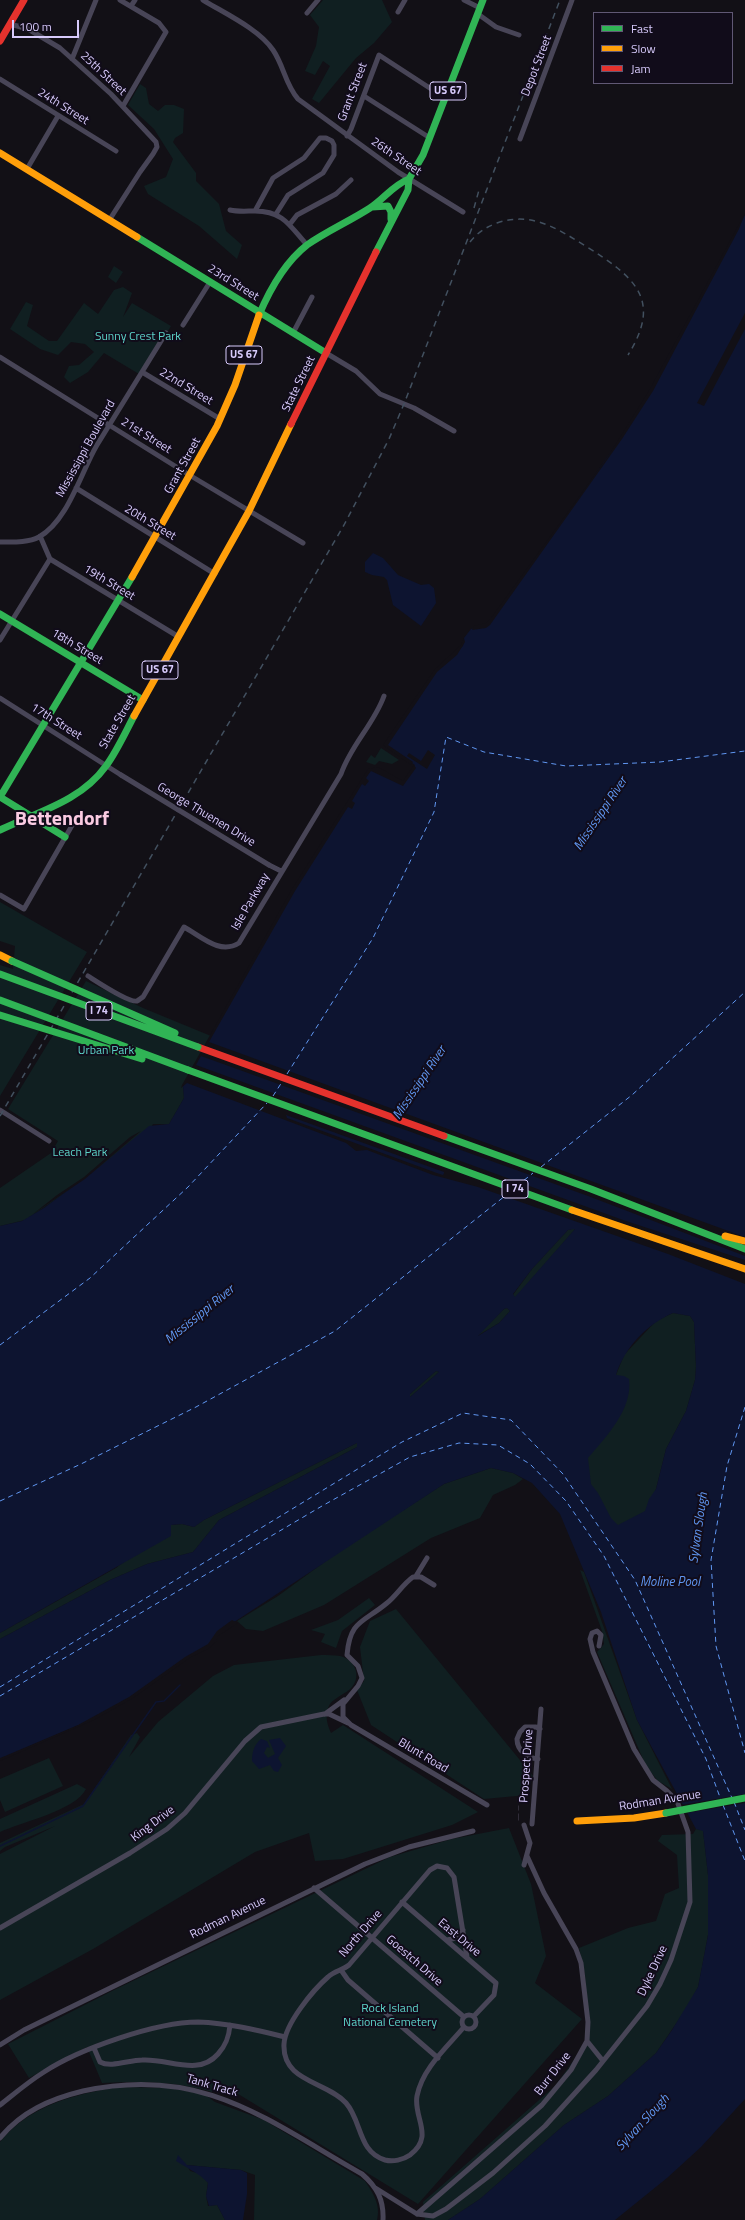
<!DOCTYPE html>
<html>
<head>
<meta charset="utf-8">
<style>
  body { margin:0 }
  #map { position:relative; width:745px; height:2220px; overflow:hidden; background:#121016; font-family:"Titillium Web",sans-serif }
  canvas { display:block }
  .legend { position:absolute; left:593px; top:12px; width:140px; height:72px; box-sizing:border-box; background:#110c1a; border:1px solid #605874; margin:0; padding:5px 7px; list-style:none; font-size:12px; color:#d7cafb }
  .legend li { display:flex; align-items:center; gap:8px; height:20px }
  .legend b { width:20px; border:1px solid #605874 }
  .scale { position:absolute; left:12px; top:20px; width:67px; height:18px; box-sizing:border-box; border:2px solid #d7cafb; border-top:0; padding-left:5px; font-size:12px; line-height:14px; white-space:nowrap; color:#d7cafb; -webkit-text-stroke:3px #110c1a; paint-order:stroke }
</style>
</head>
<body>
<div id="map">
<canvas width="745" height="2220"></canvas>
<ul class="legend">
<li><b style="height:5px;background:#30b455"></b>Fast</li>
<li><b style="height:5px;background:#ff9f0a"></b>Slow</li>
<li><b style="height:5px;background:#e5322d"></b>Jam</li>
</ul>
<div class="scale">100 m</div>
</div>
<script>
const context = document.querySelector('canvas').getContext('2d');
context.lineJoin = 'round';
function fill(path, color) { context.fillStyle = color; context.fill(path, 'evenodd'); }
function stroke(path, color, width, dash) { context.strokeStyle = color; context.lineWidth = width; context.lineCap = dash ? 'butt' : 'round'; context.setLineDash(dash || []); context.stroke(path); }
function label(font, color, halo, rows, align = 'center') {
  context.font = font + ' "Titillium Web",sans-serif'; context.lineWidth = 4; context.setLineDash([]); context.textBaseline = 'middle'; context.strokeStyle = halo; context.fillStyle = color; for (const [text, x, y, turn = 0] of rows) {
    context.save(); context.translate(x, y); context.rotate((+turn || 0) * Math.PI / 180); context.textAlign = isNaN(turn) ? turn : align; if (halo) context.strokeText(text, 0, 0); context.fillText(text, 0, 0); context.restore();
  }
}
const green = new Path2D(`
  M323 0H382L392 22 374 43 356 58 319 103 312 99 330 66 323 61 315 75 305 71 316 46 319 27 310 15Z
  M140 84 146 88 149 104 158 111 165 105H174L184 109 183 133 175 138 173 142 196 173V181L219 204 226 231 242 245 237 259 199 226 148 194 144 186 166 177 173 159 154 129 128 105Z
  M114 266 123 272 116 283 108 277Z
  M123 287 132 293 123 317 132 303 171 326 145 370 139 374 104 353 88 372 70 383 64 377 69 366 79 365 94 352 85 344 71 342 58 355 40 349 10 329 26 302 33 305 27 326 49 341H57L84 303 98 314 114 290Z
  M381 748 399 760 392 764 379 761 375 765 366 762 371 755 375 758Z
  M0 902 87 952 0 1096V965L13 969 15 946 0 941Z
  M86 981 143 1008 211 1036 183 1085 184 1098 169 1124H153L144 1140 25 1220 0 1226V1188L51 1153 58 1141 8 1109Z
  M576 1228 515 1298 513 1295 532 1269 568 1230Z
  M507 1308 510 1311 499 1323 477 1336 504 1309Z
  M673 1313 690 1316 694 1322 696 1367 695 1380 686 1411 666 1449 656 1489 649 1509 617 1530 588 1493 577 1443 616 1375 624 1355 656 1321Z
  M436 1371 439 1372 410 1397V1394Z
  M357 1443V1447L219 1520 193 1552 147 1564 110 1580 0 1639V1633L116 1568 171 1525 182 1524 194 1527 204 1520Z
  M491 1468 513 1473 523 1479 515 1485 493 1495 480 1518 431 1538 324 1605 263 1631 246 1629 237 1621 278 1596 341 1550 444 1484Z
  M580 1570 584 1572 637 1720 672 1789 658 1781 646 1766 597 1652 604 1644 602 1631Z
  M369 1598 375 1605 342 1631 336 1648 321 1642 325 1634 311 1630 338 1620Z
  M396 1609 533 1776 527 1795 484 1799 371 1725 357 1690 364 1681 360 1647 370 1621Z
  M321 1655C327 1655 334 1655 340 1656 354 1659 362 1675 352 1687 346 1694 335 1697 330 1704 324 1713 327 1725 331 1733L343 1725 478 1812 452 1825 343 1859 315 1861 309 1833 255 1852 93 1949 0 2000V1854L55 1826 5 1847 0 1851V1843L84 1804 131 1735 137 1733 140 1737 129 1757 158 1722 213 1676 234 1665Z
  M49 1758 63 1786 5 1812 0 1800V1779Z
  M77 1784 86 1789C76 1810 22 1822 0 1832V1819Z
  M509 1828 531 1884 546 1956 535 1983 582 2019 418 2204 217 2081 212 2092C175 2081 140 2081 102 2083L87 2047 29 2078 8 2044 114 1990 390 1857 452 1839Z
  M696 1829 703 1830 708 1875V1935L702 1967 698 1987 688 2006 656 2053 608 2096 564 2125 480 2199 448 2220H425L423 2202 555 2086 589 2039 585 1975 579 1948 628 1928 656 1921 665 1894 679 1888 677 1855 658 1841 662 1835 693 1834Z
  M120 2087 169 2088 204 2094 215 2102 264 2120 365 2181C373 2193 381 2205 377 2220H254L255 2175 241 2170 187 2165 190 2171 201 2174 208 2183 206 2196 208 2206 217 2205 225 2220H0V2142C30 2105 75 2094 120 2087Z`);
const water = new Path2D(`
  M745 215V2099L701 2147 667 2178 615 2220H448L480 2199 564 2125 608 2096 656 2053 672 2030 698 1987 708 1935V1875L703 1831 696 1829 637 1720 601 1612 560 1514 532 1483 513 1473 491 1468 444 1484 216 1634 214 1641 132 1696 93 1719 0 1759V1639L110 1580 147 1564 193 1552 219 1520 357 1447V1443L204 1520 194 1527 182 1524 171 1525V1536L0 1633V1226L22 1221 44 1208 98 1168 149 1126 169 1124 184 1098 183 1086 294 890 370 770 379 769 403 784 415 765 385 745 436 670 463 646 464 638 471 629 487 625 541 552 634 419ZM575 1229 515 1297 513 1294 532 1269 568 1230ZM507 1308 510 1311 499 1323 478 1336 504 1309ZM673 1313 690 1316 694 1322 696 1367 695 1380 686 1411 666 1449 656 1489 649 1499 645 1511 618 1525 611 1518 598 1493 591 1484 588 1458C606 1437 633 1409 629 1379L624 1376 616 1375C625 1347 646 1325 673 1313ZM436 1371 439 1372 410 1397V1394Z
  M373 553 383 558 398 575 421 585 429 584 434 588 436 603 421 626 393 605 387 580 384 577 372 575 365 572V562Z
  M280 1738 286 1746 278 1758 282 1765 278 1772 274 1771 270 1765 259 1769 252 1761C252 1752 254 1745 261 1739L267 1741 270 1748 267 1747 264 1753 268 1758 275 1754 269 1740Z
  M178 2155 187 2165 241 2170 247 2173V2194L243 2220H225L217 2205 209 2206 206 2196 208 2183C199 2173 187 2168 176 2161Z`);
const pier = new Path2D(`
  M745 213 739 229 653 391 622 439 490 625 486 628 472 630 474 626 486 623 491 618 607 458 650 389Z
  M745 313V329L704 406 697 403Z
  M464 638 465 642 457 655 437 672 388 745 413 762 411 765 383 745 435 669 461 645Z
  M428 750 435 755 427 769 407 756 409 753 421 761Z
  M414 765 416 768 403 786 371 771 366 778 369 781 365 786 362 784 352 801 355 803 352 809 348 807 295 891 209 1042 745 1237V1256L588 1196 201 1056 196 1065 623 1220 745 1260V1284L668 1254 478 1187 433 1175 367 1150 356 1151 346 1143 187 1083 181 1088 182 1085 292 889 368 769 378 767 403 781ZM286 1115 444 1172V1173L443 1175 434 1172 287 1118Z
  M141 1131 85 1179 33 1214 57 1195 84 1177 130 1137Z
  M232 1620 238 1623 218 1636 216 1642 208 1649 191 1657 133 1698 94 1720 0 1761V1758L5 1756 78 1725 129 1697 185 1657 208 1644 217 1631Z
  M745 1794V1803L686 1813 681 1805Z`);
const stream = new Path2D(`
  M0 1846 83 1806 156 1702 164 1701 180 1685`);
const ferry = new Path2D(`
  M287 1074 373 938 434 812 446 737 484 752 566 766 660 762 745 751
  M273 1096 282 1082
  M541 1167 632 1095 745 992
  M517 1186 533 1173
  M0 1345 90 1278 188 1187 267 1103
  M745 1407 727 1466 711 1560 716 1646 745 1753
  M0 1501 81 1464 196 1407 335 1331 510 1192
  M0 1687 402 1442 463 1413 511 1420 563 1474 635 1580 732 1798
  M0 1696 322 1506 410 1457 459 1443 498 1445 530 1464 566 1501 604 1556 706 1759 721 1800
  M734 1802 745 1830
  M723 1805 745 1861`);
const streetTunnel = new Path2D(`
  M518 1808H519`);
const secondaryTunnel = new Path2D(`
  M518 1817H519`);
const street = new Path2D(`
  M120 0 159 23 166 32 123 106
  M203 0C224 13 259 29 273 50 284 66 285 84 298 99L398 172 463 212
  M464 0 480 8
  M131 6 135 0
  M398 12 405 0
  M307 13 318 0
  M478 14 496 27 519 35
  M10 24 28 29 60 48 111 94 156 142 157 147 153 154 140 172 110 219
  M72 59 96 0
  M0 79 116 151
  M364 96 430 138
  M347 136 351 129 379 55 445 98
  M520 139 572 0
  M27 169 58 116
  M230 210C238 212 247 211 255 211 283 211 290 226 307 245
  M255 211 273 178 304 158 320 138H326L332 141 334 145V155L323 173 288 195 276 214
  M290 224 297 215 336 194 351 180
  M183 325 210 282
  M293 333 312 297
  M326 353 356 371 380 394 414 408 454 431
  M0 357 191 476 303 543
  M142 372 220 419
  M76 488 215 574
  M40 536 50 559 179 637
  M0 542C12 542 28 543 39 537 68 521 81 472 97 445 120 407 143 370 166 333
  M0 640 50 559
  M0 698 121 775
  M269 865 281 871
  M0 895 24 909 74 822
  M88 976C96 981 129 1003 137 1001 139 1000 141 998 143 997L184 927C202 937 220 955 239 943L341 774C351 745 374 724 384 696
  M0 1110 49 1141
  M416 1576 427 1558
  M434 1585 421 1577H413C403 1584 396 1596 387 1603 363 1623 350 1620 347 1655L358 1666 362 1678 358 1686 343 1704V1717L351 1725 487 1805
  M325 1714 344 1700
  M538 1759C528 1758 517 1751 517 1739L520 1732 525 1727H536L540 1729
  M532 1824 541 1709
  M524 1865 530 1843 524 1825
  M314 1888 464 2017
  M402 1902 496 1983 494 1995 474 2016
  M0 1928 130 1853 167 1829 185 1813 245 1741 261 1727 324 1714H329L348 1723
  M447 1940 456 1938 463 1930
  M341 1970 348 1980 438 2058
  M462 2022a7 7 0 1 1 14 0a7 7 0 1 1-14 0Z
  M464 2027C447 2047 422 2069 417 2096 413 2118 435 2136 410 2155 403 2160 393 2162 385 2160 358 2152 362 2121 346 2103 326 2081 282 2082 284 2044 285 2024 313 1990 328 1977 334 1971 343 1970 349 1965L430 1870 437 1866 447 1868 454 1877 467 1957
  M587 2041 603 2061
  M0 2045 24 2030 365 1864 409 1847 473 1831
  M94 2048 100 2062C111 2068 129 2060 142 2060 168 2058 198 2077 218 2054 226 2045 229 2037 230 2025
  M0 2105C14 2094 28 2082 44 2072 79 2049 156 2022 198 2022 228 2023 257 2030 285 2037
  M0 2138C21 2112 50 2099 83 2091 202 2065 265 2119 362 2174 377 2187 384 2200 383 2220
  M377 2189 417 2214 433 2216 446 2209 493 2173 545 2126 596 2070 647 2006 660 1984 671 1960 690 1902 688 1832 677 1801 667 1791 653 1780 634 1749 593 1652 590 1639 592 1633 597 1631 601 1635 599 1646
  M417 2214 542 2105 571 2070 587 2041 588 2022 581 1963 576 1949 544 1893 527 1856`);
const fast = new Path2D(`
  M372 207 388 206 391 212V219
  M137 237 326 353
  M376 252 408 190 409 179 423 155 483 0
  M259 315C270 289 284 263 307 245 327 231 350 221 370 208 384 199 393 185 409 179
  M0 614 143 700
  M0 797 65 837
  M0 797 132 577
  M0 830C37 812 80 802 106 766 117 751 125 733 134 716
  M188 1070 572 1210
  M444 1136 591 1189 745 1249`);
const slow = new Path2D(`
  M0 153 137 237
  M132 577 217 426 235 385 259 315
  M134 716 249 511 291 424
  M0 955 12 961
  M572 1210 745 1269
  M725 1236 745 1241
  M577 1821 634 1818 666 1813`);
const jam = new Path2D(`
  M0 41 24 0
  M291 424 376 252
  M198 1047 444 1136`);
const rail = new Path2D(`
  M474 208 479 190
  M470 242C477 233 486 227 497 223 532 211 558 229 587 247 634 277 663 299 628 355
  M0 1116 344 525 389 439 404 404 560 0`);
const streetBridge = new Path2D(`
  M121 775 269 865`);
const fastBridge = new Path2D(`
  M12 961 175 1033
  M0 974 198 1047
  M0 1000 188 1070
  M0 1015 142 1059
  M666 1813 745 1798`);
const shields = [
  [448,91,36],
  [244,355,36],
  [160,670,36],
  [99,1011,26],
  [515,1189,26]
];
const shieldNames = [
  ["US 67",448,91],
  ["US 67",244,355],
  ["US 67",160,670],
  ["I 74",99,1011],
  ["I 74",515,1189]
];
const streetNames = [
  ["Depot Street",537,66,-69],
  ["25th Street",103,74,43],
  ["Grant Street",353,92,-69],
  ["24th Street",63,107,32],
  ["26th Street",396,157,34],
  ["23rd Street",233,283,32],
  ["State Street",299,384,-64],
  ["22nd Street",186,387,31],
  ["21st Street",146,436,32],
  ["Mississippi Boulevard",86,449,-61],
  ["Grant Street",183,466,-61],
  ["20th Street",150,523,31],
  ["19th Street",109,583,31],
  ["18th Street",77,647,31],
  ["17th Street",56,722,32],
  ["State Street",118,722,-60],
  ["George Thuenen Drive",206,815,31],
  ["Isle Parkway",251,902,-60],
  ["Blunt Road",423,1756,31],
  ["Prospect Drive",527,1766,-86],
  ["Rodman Avenue",660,1801,-9],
  ["King Drive",153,1824,-37],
  ["Rodman Avenue",228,1918,-26],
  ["North Drive",361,1934,-49],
  ["East Drive",459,1938,40],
  ["Goestch Drive",414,1961,41],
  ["Dyke Drive",653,1971,-65],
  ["Burr Drive",553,2074,-52],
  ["Tank Track",212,2086,16]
];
const parkNames = [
  ["Sunny Crest Park",138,337],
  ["Urban Park",106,1051],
  ["Leach Park",80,1153],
  ["Rock Island",390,2009],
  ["National Cemetery",390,2023]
];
const waterNames = [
  ["Mississippi River",601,814,-56],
  ["Mississippi River",420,1083,-56],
  ["Mississippi River",200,1315,-39],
  ["Sylvan Slough",699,1528,-82],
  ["Moline Pool",670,1583],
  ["Sylvan Slough",643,2123,-47]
];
const townNames = [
  ["Bettendorf",62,820]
];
fill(green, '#101f21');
fill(water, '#0d1430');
fill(pier, '#121016');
stroke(stream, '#0d1430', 1.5);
stroke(ferry, '#6097f2', 1, [5, 4]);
stroke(streetTunnel, '#302c38', 5, [5, 2.5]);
stroke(secondaryTunnel, '#302c38', 7, [7, 3.5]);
stroke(street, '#484557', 5);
stroke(fast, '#30b455', 7);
stroke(slow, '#ff9f0a', 7);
stroke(jam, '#e5322d', 7);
stroke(rail, '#42505f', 1.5, [6, 5]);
stroke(streetBridge, '#484557', 5);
stroke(fastBridge, '#30b455', 7);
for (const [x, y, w] of shields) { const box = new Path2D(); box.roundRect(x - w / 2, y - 9, w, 18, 3); context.fillStyle = '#110c1a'; context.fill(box); stroke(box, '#d7cafb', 1); }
label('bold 11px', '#d7cafb', null, shieldNames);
label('12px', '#d7cafb', '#110c1a', streetNames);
label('12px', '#5dd3c9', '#110c1a', parkNames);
label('italic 13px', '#6097f2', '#110c1a', waterNames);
label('bold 20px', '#fbcbe2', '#110c1a', townNames);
</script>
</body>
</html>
